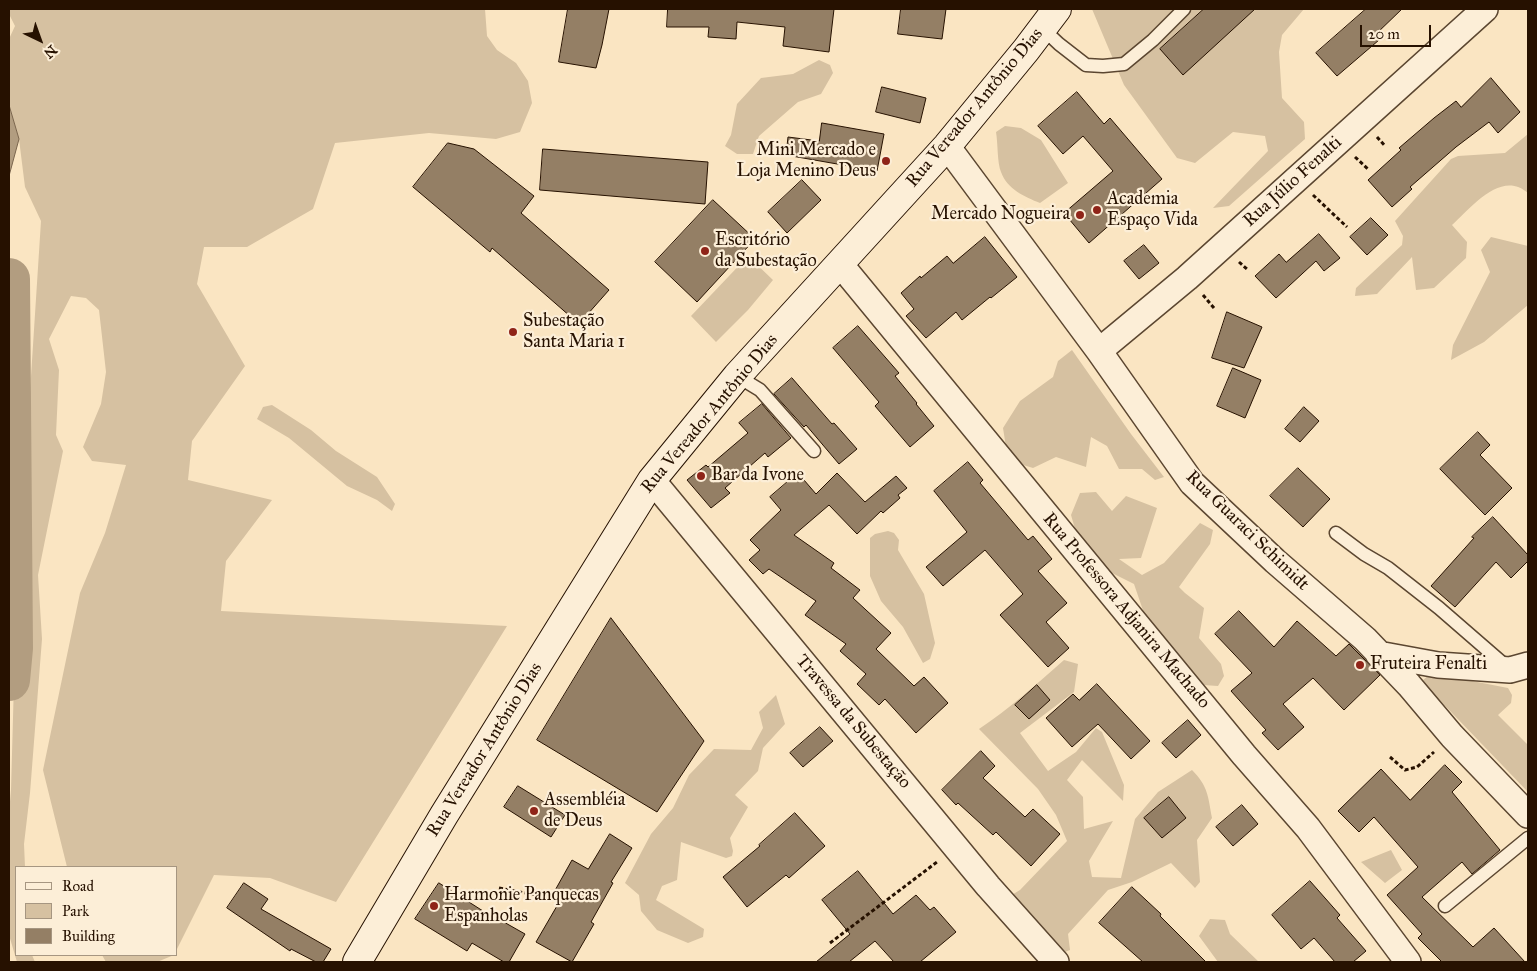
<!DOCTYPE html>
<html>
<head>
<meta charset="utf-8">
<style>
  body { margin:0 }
  #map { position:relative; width:1537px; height:971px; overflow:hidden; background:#fae5c2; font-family:"IM FELL Great Primer",serif }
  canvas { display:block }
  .frame { position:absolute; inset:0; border:10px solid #261100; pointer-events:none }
  .legend { position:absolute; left:15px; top:866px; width:162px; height:90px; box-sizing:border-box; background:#fceed7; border:1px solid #a69681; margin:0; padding:6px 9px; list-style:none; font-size:15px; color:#261100 }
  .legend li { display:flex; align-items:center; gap:10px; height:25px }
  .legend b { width:25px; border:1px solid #a69681 }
  .north { position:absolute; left:15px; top:15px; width:50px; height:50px; -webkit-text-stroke:4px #fceed7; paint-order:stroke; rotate:138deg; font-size:14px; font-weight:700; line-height:20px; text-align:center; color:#261100 }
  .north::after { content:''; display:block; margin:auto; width:18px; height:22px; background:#261100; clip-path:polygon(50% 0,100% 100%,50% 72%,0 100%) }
  .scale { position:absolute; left:1360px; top:25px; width:71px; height:22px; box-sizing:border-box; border:2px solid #261100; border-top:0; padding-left:6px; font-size:15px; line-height:18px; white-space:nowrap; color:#261100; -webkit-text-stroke:4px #fceed7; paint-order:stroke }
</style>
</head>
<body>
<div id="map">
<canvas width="1537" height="971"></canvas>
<div class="frame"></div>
<ul class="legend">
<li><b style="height:6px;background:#fceed7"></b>Road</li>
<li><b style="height:14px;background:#d6c1a1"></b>Park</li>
<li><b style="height:14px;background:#947f65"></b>Building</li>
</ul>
<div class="north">N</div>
<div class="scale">20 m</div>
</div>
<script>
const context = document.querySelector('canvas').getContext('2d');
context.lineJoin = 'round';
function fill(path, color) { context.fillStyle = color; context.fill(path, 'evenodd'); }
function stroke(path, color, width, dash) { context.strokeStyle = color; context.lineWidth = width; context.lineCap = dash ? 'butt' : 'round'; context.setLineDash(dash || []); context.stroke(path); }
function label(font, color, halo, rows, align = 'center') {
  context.font = font + ' "IM FELL Great Primer",serif'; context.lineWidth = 4.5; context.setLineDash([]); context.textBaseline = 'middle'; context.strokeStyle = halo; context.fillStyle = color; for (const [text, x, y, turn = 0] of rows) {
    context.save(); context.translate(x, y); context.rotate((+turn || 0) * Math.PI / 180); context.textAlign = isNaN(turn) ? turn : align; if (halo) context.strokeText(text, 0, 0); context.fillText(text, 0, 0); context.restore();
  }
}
const green = new Path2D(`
  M9 9H485L487 36 497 50 516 63 528 81 532 103 520 132 496 139 429 133 335 143 313 209 247 247H204L197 284 245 366 192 441 188 480 272 500 226 561 221 611 507 626 336 902 270 878 214 875 176 951V867H67L43 770 80 593 105 533 126 465 92 461 83 447 101 404 106 372 99 310 86 298 71 296 49 339 59 370 56 435 63 451 38 575 42 639 30 793 24 844 25 867H16V955H32L35 962H17L9 935V813L11 790 16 609 41 221 25 187 19 139 9 105V39L15 26 9 14Z
  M1092 9H1304L1282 35 1279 52 1282 98 1304 122 1305 139 1229 206 1213 208 1268 151 1265 136 1233 132 1195 163 1177 158 1124 85Z
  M819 60 830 65 833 73 821 94 798 102 759 136 753 154H737L725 146 731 135 737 104 761 78 793 74Z
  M1005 126 1021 128 1041 140 1068 183 1040 203C1025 197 1007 189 1001 172 997 163 998 143 996 132Z
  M1528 134V193C1501 169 1471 208 1452 225L1467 242 1466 258 1434 288 1416 290 1412 257 1377 294 1355 296 1356 288 1402 245 1403 236 1395 221 1451 159 1458 156 1505 153Z
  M1491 237 1528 246V305L1484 342 1451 360 1453 345 1490 272 1481 250Z
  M748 256 773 280 748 310 716 342 691 316Z
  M1072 350 1131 434 1164 477 1155 480 1142 469H1119L1107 446 1091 437 1086 467 1056 457 1033 468 1020 464 1006 447 1003 428 1020 401 1053 377 1058 361Z
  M272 405 311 430 336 451 377 477 395 504 392 511 377 500 347 486 289 438 257 419 263 407Z
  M1096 492 1112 511 1126 496 1157 508 1141 558 1119 559 1142 575 1164 563 1200 523 1213 530 1210 544 1179 587 1185 593 1204 608 1199 638 1221 664 1224 676 1218 686 1203 685 1149 628 1134 584 1098 566 1080 546 1071 515 1080 493Z
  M888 531 894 533 899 540 898 550 924 594 935 643 930 659 923 663 903 627 881 601 870 576V538L875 534Z
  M1064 660 1078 664 1074 692 1020 733 1048 771 1076 752 1096 728 1102 732 1124 785 1123 801 1082 760 1067 780 1083 797 1084 829 1113 821 1089 861 1092 877 1121 878 1135 819 1158 792 1192 770C1208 786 1208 796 1212 818L1197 840 1200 882 1195 888 1171 863 1132 882 1108 890 1068 934 1070 950 1060 954 1010 896 1020 890 1067 841 1056 815 1038 789 979 729C1009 709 1037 684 1064 660Z
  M1436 674 1508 688 1512 695 1511 703 1498 715 1528 745V792L1427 687 1423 680 1429 675Z
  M776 695 785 724 763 748 758 771 735 795 748 807 730 838 733 851 732 856 726 858 681 842 677 880 662 886 656 900 704 929 703 937 688 943 657 930 641 911 639 895 625 883 651 834 673 808 689 775 714 749 751 750 763 728 759 712Z
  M1391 850 1402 870 1385 883 1361 862Z
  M1210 919 1225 920 1230 934 1259 962H1218L1199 936Z
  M102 955H174L157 962H106Z`);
const water = new Path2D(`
  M9 105 19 139 9 176Z`);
const river = new Path2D(`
  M9 279 12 648 9 680`);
const building = new Path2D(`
  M568 9H609L602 45 596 68 559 62Z
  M668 9H834L829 52 783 46 785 27 737 22 736 39 708 37 709 27H667Z
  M901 9H946L942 39 898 34Z
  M1204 9H1255L1183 75 1160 49Z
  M1366 9H1402L1375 35 1379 40 1337 76 1316 53Z
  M1491 78 1520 112 1498 133 1489 122 1456 147 1410 187 1412 189 1392 207 1368 180 1401 150 1399 148 1434 118 1456 101 1461 107Z
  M882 87 926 98 920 123 876 112Z
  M1077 92 1104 124 1110 118 1162 179 1089 243 1064 213 1113 171 1083 136 1063 154 1038 126Z
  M822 123 884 134 877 171 786 155 788 137 819 141Z
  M448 143 474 149 534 196 521 213 609 290 579 324 492 248 490 252 413 187Z
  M543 149 708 162 705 204 540 190Z
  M802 180 821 200 787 233 768 212Z
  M713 200 755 239 697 302 655 262Z
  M1371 218 1388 235 1367 255 1350 237Z
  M1319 234 1340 258 1324 271 1316 261 1276 298 1255 276 1279 254 1286 262Z
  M985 237 1017 277 991 298 990 297 962 320 956 312 926 338 906 316 914 309 901 293 920 276 921 278 947 256 953 263Z
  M1144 245 1159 263 1139 279 1124 261Z
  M1227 312 1262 327 1244 368 1212 358Z
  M858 326 899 373 895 376 917 403 916 404 934 426 910 447 875 406 879 402 833 348Z
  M1233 368 1261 380 1245 418 1217 406Z
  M792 378 832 424 834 423 857 449 839 464 806 425 804 427 774 394Z
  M762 404 791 438 768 457 765 453 725 488 730 493 711 508 687 480 706 465 708 467 748 433 739 423Z
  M1304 407 1319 421 1300 442 1285 429Z
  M1478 432 1490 445 1480 455 1512 488 1485 515 1440 469Z
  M968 462 983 480 980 483 1028 540 1033 536 1052 559 1038 571 1067 603 1046 622 1069 648 1048 667 1000 615 1023 594 985 550 943 586 926 567 967 532 934 491Z
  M1298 468 1330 499 1303 527 1270 496Z
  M798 473 816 494 837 473 865 502 896 476 907 488 898 495 900 498 883 513 881 511 857 534 829 505 794 535 834 563 831 568 860 590 853 598 891 633 876 649 914 686 924 677 948 703 916 733 885 699 879 705 857 684 866 674 840 651 846 644 805 615 816 601 769 569 763 574 749 560 760 550 750 540 781 510 770 497Z
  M1493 517 1528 555V561L1511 578 1496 562 1455 607 1431 586 1474 538 1472 537Z
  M1239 611 1274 647 1297 621 1336 656 1349 644 1380 675 1344 710 1313 678 1283 704 1304 727 1278 750 1262 733 1266 730 1231 691 1252 673 1215 634Z
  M611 618 704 741 657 812 537 740Z
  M1097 684 1150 741 1131 759 1098 724 1072 747 1046 718 1073 694 1079 700Z
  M1037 685 1050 700 1029 719 1015 705Z
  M1188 720 1201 735 1176 758 1162 743Z
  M820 727 833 741 803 767 790 753Z
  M981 751 995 766 983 778 1025 817 1033 809 1060 834 1031 866 996 832 993 835 958 803 956 805 942 790Z
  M1445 765 1462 782 1452 792 1500 850 1472 874 1462 862 1422 897 1473 947 1494 928 1525 962H1442L1418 938 1422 934 1387 895 1418 867 1374 817 1359 832 1338 811 1381 769 1410 800Z
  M518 786 565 815 551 837 504 807Z
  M1169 797 1186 818 1162 838 1144 818Z
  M1242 805 1258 824 1233 846 1216 827Z
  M795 813 825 846 789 878 786 875 747 907 723 877 760 846 759 845Z
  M610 834 632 848 611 882 613 883 591 922 594 924 572 962 536 942 561 899 553 894 572 860 588 869Z
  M858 871 893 914 916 895 930 910 934 907 956 932 920 962H894L875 941 849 962H816L850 934 822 900Z
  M1310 881 1340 915 1337 918 1366 951 1353 962H1335L1314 938 1301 949 1272 915Z
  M244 883 268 899 261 909 331 949 323 962H316L291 949 290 951 227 908Z
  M439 883 494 918 495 917 525 934 509 962H504L472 943 467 951 415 919Z
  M1132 887 1161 914 1160 916 1206 962H1143L1099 923Z`);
const path = new Path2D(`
  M1377 137 1385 146
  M1355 157 1368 169
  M1313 195 1347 227
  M1239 262 1248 270
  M1203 295 1214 308
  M1390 757 1405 770 1417 767 1434 752
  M499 888 536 895
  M830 943 937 862`);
const lane = new Path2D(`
  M1042 28 1059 44 1086 65 1103 66 1124 64 1153 40 1184 9
  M737 376 760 390 814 451
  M1336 533 1364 554 1388 568 1439 608 1507 667
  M1445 906 1528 838`);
const street = new Path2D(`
  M947 146 1099 351 1192 483 1275 561 1365 639 1409 685 1452 736 1528 815
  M840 264 1244 755 1308 828 1408 962
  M1099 351 1187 278 1485 9
  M652 480 988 886 1056 962
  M1378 654 1438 665 1510 670 1528 665`);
const secondary = new Path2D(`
  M357 962 444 815 652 480 737 376 947 146 1026 50 1057 9`);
const markers = [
  [886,161,5,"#8f2418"],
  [1097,210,5,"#8f2418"],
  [1080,215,5,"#8f2418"],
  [705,251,5,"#8f2418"],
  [513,332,5,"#8f2418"],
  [701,476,5,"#8f2418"],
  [1360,665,5,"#8f2418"],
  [534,811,5,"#8f2418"],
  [434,906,5,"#8f2418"]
];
const streetNames = [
  ["Rua Vereador Antônio Dias",975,108,-50],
  ["Rua Júlio Fenalti",1293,182,-42],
  ["Rua Vereador Antônio Dias",710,414,-50],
  ["Rua Guaraci Schimidt",1247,531,44],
  ["Rua Professora Adjanira Machado",1126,611,50],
  ["Travessa da Subestação",853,722,50],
  ["Rua Vereador Antônio Dias",485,750,-58]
];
const poiNames = [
  ["Mini Mercado e",876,151,"right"],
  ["Loja Menino Deus",876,172,"right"],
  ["Academia",1107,200],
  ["Espaço Vida",1107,221],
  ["Mercado Nogueira",1070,215,"right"],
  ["Escritório",715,241],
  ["da Subestação",715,262],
  ["Subestação",523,322],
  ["Santa Maria 1",523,343],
  ["Bar da Ivone",711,476],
  ["Fruteira Fenalti",1370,665],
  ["Assembléia",544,801],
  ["de Deus",544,822],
  ["Harmonie Panquecas",444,896],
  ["Espanholas",444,917]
];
fill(green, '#d6c1a1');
fill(water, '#b29d80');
stroke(water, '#7a654d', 1);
stroke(river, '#b29d80', 42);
fill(building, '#947f65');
stroke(building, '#261100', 1);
stroke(lane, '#5b4630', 15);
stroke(street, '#5b4630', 28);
stroke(secondary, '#261100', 30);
stroke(path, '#261100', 3, [4, 2.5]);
stroke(lane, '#fceed7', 12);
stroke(street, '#fceed7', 25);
stroke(secondary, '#fceed7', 28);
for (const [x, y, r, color] of markers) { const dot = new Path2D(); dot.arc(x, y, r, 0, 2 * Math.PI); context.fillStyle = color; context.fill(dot); stroke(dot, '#fceed7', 2); }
label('18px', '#261100', '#fceed7', streetNames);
label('18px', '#261100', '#fceed7', poiNames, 'left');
</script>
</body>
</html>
